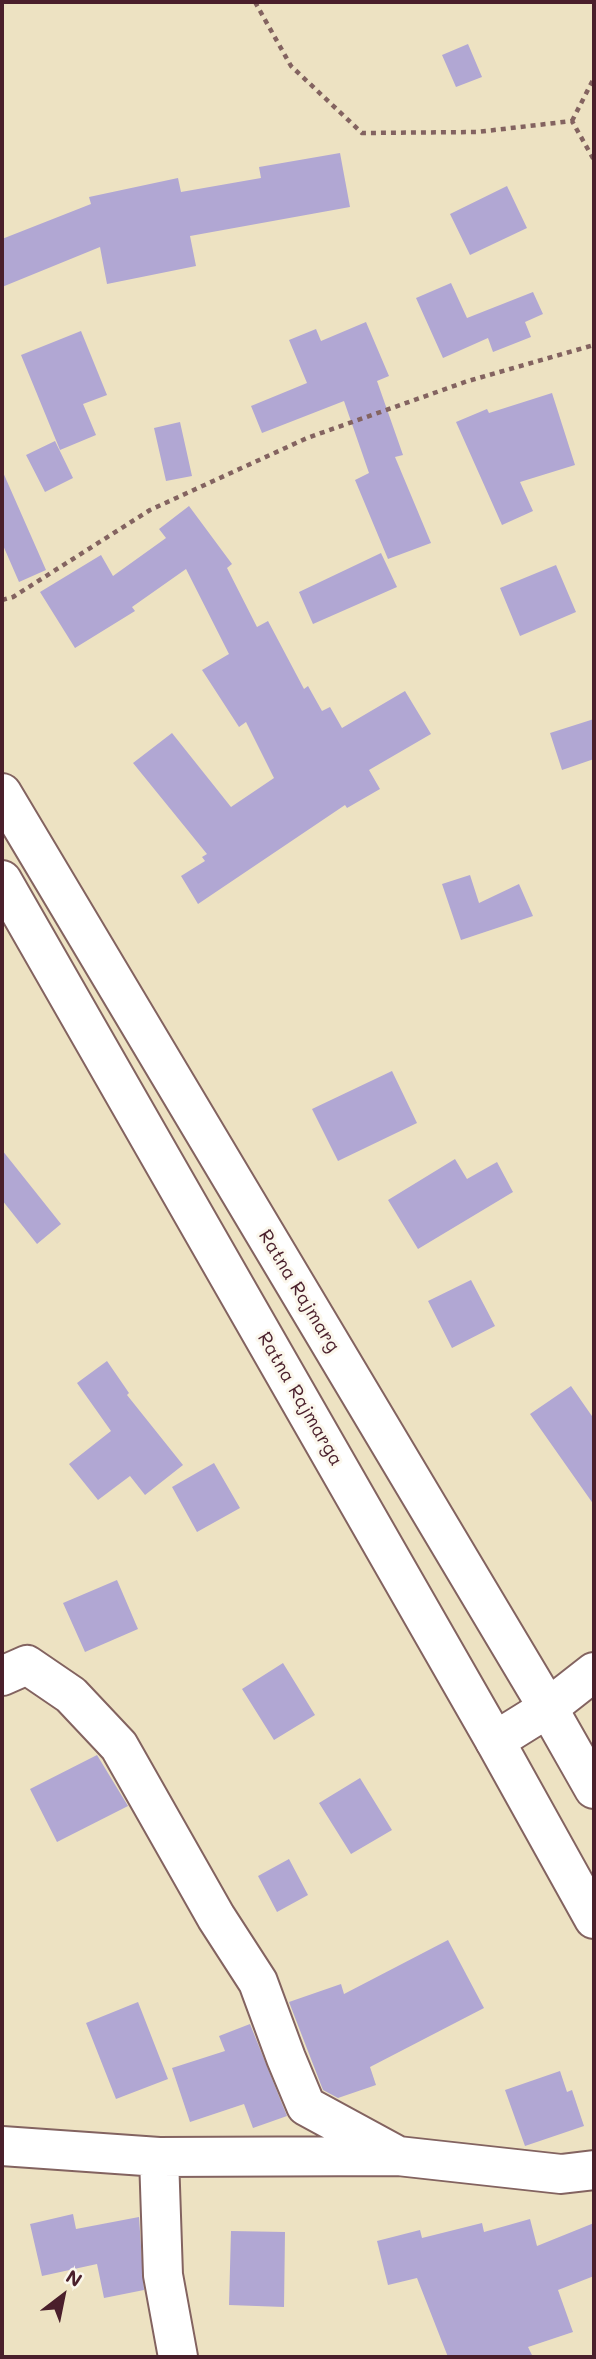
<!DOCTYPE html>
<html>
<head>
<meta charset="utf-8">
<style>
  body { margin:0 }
  #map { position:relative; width:596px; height:2359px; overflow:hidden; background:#ede2c2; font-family:Mali,sans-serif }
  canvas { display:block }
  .frame { position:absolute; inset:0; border:4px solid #4a1f2b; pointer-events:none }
  .north { position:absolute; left:28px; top:2261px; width:70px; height:70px; -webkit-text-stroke:5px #fbf7ec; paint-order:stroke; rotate:32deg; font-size:19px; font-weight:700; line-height:28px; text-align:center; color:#4a1f2b }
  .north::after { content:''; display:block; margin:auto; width:24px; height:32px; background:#4a1f2b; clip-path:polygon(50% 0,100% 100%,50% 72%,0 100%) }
</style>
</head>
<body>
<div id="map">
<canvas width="596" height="2359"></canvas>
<div class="frame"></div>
<div class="north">N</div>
</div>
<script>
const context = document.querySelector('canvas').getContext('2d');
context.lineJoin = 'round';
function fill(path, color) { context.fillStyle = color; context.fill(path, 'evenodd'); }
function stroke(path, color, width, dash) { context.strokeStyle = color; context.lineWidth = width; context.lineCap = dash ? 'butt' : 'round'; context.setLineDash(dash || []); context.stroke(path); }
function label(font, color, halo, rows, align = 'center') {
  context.font = font + ' Mali,sans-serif'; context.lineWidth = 6; context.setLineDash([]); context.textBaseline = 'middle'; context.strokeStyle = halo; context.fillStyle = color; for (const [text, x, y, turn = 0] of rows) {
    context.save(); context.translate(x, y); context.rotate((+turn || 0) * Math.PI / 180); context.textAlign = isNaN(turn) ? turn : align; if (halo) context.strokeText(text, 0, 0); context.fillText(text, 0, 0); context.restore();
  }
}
const building = new Path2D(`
  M468 44 482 77 456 87 442 55Z
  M340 153 350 207 190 236 196 266 107 284 100 247 2 287V239L91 204 89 197 178 178 181 192 261 178 259 167Z
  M507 186 527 228 470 255 450 214Z
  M451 283 467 318 533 292 543 314 525 322 531 337 493 352 488 338 443 358 416 298Z
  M366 322 389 376 377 381 403 455 395 457 431 543 388 559 355 480 369 473 344 401 262 433 251 406 307 383 289 340 316 329 321 341Z
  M81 331 107 395 83 404 96 435 60 450 21 355Z
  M552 393 575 465 520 482 533 511 502 525 456 422 487 409 489 413Z
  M180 422 192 476 166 481 154 428Z
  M55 441 73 478 45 492 26 455Z
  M2 470 46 570 19 582 2 543Z
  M189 506 232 564 227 568 257 627 268 621 304 689 308 686 322 711 330 707 342 728 405 691 431 734 369 770 380 789 347 808 345 805 198 904 181 876 205 861 202 857 207 854 133 763 172 733 231 807 274 778 246 722 239 727 202 670 229 654 186 569 132 607 135 611 75 648 40 592 101 555 113 576 166 538 159 529Z
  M381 553 397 587 313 624 299 592Z
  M556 565 576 612 520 636 500 588Z
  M594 719V759L562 770 550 733Z
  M470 875 479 903 519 884 533 916 461 940 442 884Z
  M392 1071 417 1123 338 1161 312 1109Z
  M2 1150 61 1224 37 1244 2 1200Z
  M455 1159 467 1179 497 1162 513 1192 418 1249 388 1200Z
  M471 1280 495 1326 452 1348 428 1301Z
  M107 1361 129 1393 127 1395 183 1465 145 1495 130 1476 98 1500 69 1464 111 1431 77 1383Z
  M571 1386 594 1419V1505L530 1414Z
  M214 1463 240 1508 197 1532 172 1487Z
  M117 1580 138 1629 85 1652 63 1603Z
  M283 1663 315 1715 274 1740 242 1689Z
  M97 1755 128 1806 57 1842 30 1789Z
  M360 1778 392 1830 351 1854 319 1803Z
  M289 1859 308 1895 277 1912 258 1876Z
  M448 1940 484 2008 370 2067 376 2085 338 2098 323 2090 289 2002 341 1984 344 1994Z
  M138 2002 168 2079 116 2099 86 2023Z
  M250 2024 287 2116 253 2128 244 2104 190 2122 172 2068 225 2051 219 2036Z
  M560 2071 567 2092 572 2090 584 2126 525 2146 505 2090Z
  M73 2214 76 2229 139 2217 144 2290 104 2298 97 2264 42 2276 30 2224Z
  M530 2219 537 2246 594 2223V2276L558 2290 573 2332 528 2347 533 2357H448L417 2278 388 2285 377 2241 420 2230 422 2238 482 2223 484 2232Z
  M231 2231 285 2232 284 2307 229 2305Z`);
const path = new Path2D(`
  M255 2 291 66 362 133 477 132 572 121 594 160
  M572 121 594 78
  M2 600 13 597 150 510 307 438 468 381 594 345`);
const minor = new Path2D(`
  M2 1676 27 1665 71 1695 119 1746 216 1917 258 1982 286 2058 306 2106 398 2156
  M495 1741 548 1708 594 1672
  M2 2146 159 2157 398 2156 561 2174 594 2170
  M159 2157 163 2275 178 2357`);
const major = new Path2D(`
  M2 793 548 1708 594 1789
  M2 880 495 1741 594 1919`);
const streetNames = [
  ["Ratna Rajmarg",299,1291,59],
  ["Ratna Rajmarga",300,1399,60]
];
fill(building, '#b1a7d3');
stroke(minor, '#836360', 42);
stroke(major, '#836360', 42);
stroke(path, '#836360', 4.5, [5, 5]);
stroke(minor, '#fff', 38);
stroke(major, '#fff', 38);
label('19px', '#4a1f2b', '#fbf7ec', streetNames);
</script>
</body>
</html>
